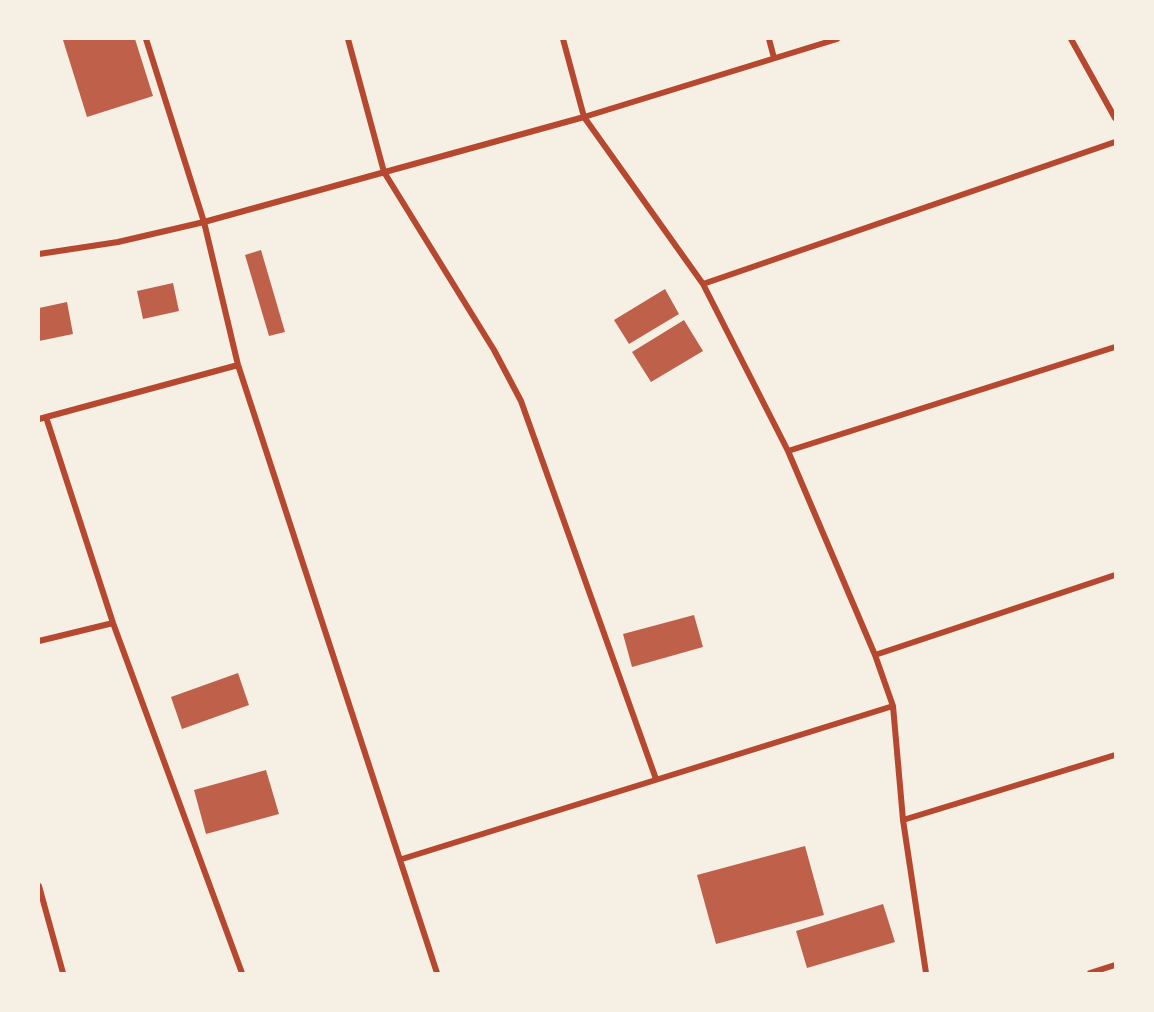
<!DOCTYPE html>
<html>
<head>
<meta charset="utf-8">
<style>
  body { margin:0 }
  #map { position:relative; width:1154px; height:1012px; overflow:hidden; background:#f6efe4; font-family:"Roboto Serif",serif }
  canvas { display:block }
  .frame { position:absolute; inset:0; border:40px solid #f6efe4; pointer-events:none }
</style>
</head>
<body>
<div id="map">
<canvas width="1154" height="1012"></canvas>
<div class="frame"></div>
</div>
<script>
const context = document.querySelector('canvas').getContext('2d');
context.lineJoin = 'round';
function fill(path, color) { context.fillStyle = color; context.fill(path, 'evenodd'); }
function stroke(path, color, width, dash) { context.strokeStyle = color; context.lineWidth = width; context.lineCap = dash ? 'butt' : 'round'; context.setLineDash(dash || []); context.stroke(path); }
const building = new Path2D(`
  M135 39 153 96 87 117 63 40Z
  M261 250 285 332 269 336 245 255Z
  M173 283 179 311 143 319 137 291Z
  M665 289 679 314 629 344 614 320Z
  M67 302 73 334 39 341V308Z
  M684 320 703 351 651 382 632 352Z
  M694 615 703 647 632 667 623 634Z
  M238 673 249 705 182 729 171 697Z
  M266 770 279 814 206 834 194 790Z
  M805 846 824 915 716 944 697 875Z
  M883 904 895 942 807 968 796 931Z`);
const minor = new Path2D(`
  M146 39 204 222 238 365 437 973
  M348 39 384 172 494 350 521 401 656 779
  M563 39 584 117 703 284 788 451 875 655 893 706 903 820 926 973
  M769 39 774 58
  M1071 39 1115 118
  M39 254 118 242 204 222 584 117 837 39
  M703 284 1115 142
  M46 417 113 623 242 973
  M39 419 238 365
  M788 451 1115 347
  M39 641 113 623
  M875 655 1115 575
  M903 820 1115 755
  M402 859 893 706
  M39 886 63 973
  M1090 973 1115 965`);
fill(building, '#bf614a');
stroke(minor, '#b5482f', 6);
</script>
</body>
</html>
